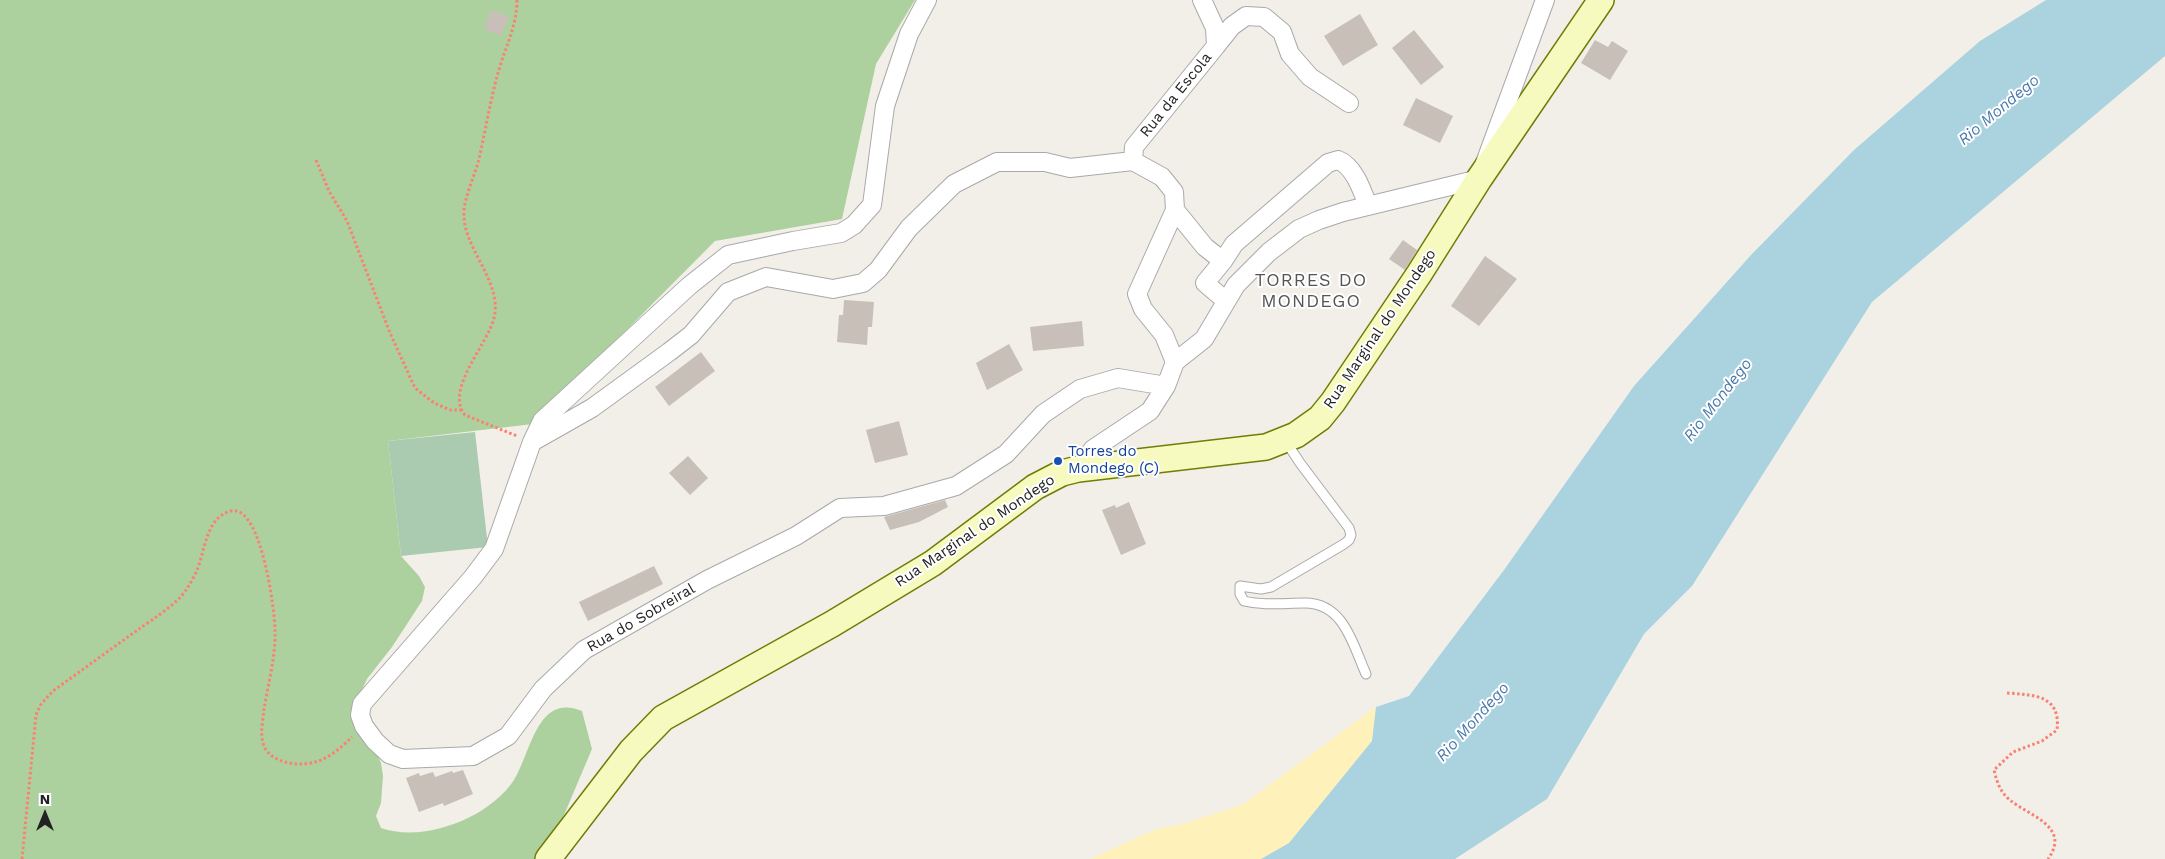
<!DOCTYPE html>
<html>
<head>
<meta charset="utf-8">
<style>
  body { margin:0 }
  #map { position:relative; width:2165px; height:859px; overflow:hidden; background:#f2efe9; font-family:"Work Sans",sans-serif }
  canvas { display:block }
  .north { position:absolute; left:20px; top:789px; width:50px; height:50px; -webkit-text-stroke:4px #fff; paint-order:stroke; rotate:0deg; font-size:14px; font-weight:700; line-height:20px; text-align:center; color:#222 }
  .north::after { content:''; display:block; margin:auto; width:18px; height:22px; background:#222; clip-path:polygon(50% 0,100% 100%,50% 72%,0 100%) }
</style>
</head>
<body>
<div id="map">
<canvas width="2165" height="859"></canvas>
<div class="north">N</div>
</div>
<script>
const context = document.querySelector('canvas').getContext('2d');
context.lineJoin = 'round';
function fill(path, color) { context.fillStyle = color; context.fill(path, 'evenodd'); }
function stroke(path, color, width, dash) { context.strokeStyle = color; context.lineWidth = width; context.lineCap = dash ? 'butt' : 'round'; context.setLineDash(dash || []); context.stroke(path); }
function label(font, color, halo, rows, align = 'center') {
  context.font = font + ' "Work Sans",sans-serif'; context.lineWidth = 4; context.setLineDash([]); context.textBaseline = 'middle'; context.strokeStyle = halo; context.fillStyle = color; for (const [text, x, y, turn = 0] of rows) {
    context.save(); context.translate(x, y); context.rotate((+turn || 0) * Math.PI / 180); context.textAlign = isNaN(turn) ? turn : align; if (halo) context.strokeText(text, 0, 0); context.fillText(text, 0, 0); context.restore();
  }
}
const forest = new Path2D(`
  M0 0H915L876 64 842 219 715 241 533 424 388 441 401 556 419 576 425 587 422 601 392 647 367 679 355 705 381 763 383 776 381 803 376 816 381 828C424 843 489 818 514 780 531 753 537 692 582 711L592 749 550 848 535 859H0Z`);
const sand = new Path2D(`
  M1376 707 1372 741 1289 843 1261 859H1090L1154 830 1182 824 1242 805Z`);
const cemetery = new Path2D(`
  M475 432 488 547 401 556 388 441Z`);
const water = new Path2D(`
  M2046 0H2165V56L1872 302 1692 586 1644 634 1547 799 1455 859H1261L1289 843 1372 741 1376 707 1409 696 1504 570 1634 386 1751 255 1854 150 1980 41Z`);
const building = new Path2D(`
  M491 10 509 17 501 36 484 29Z
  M1360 14 1378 45 1343 66 1324 36Z
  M1414 30 1444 67 1421 85 1392 48Z
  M1595 40 1608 47 1612 41 1628 51 1610 80 1581 63Z
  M1416 98 1453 116 1440 143 1403 125Z
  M1403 240 1417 250 1405 270 1389 259Z
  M1485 256 1517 279 1479 326 1451 306Z
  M844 300 874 302 872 327H868L867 345 837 342 839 315H843Z
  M1082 321 1084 346 1033 351 1030 327Z
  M1009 344 1023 370 987 390 976 363Z
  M701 352 715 371 669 406 655 387Z
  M899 421 908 455 875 463 866 430Z
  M688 456 708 478 690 495 669 473Z
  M945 500 948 507 919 522 890 530 884 517Z
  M1129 502 1146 544 1121 555 1102 510 1115 505 1116 508Z
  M654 566 663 584 588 621 579 602Z
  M463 770 473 794 444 806 443 803 419 812 406 778 419 773 420 776 433 772 435 777 452 771 453 773Z`);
const path = new Path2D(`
  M517 0C517 24 507 44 500 66 491 96 486 128 479 159 475 175 466 193 464 210 461 248 503 280 494 318 488 344 444 390 465 415L517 436
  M316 160 329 191 347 221 390 333 415 388 434 403 450 410H461
  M2007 693C2034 695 2061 695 2057 730L2042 741 2013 752 1994 770C1997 782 2000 792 2010 800 2027 815 2072 826 2048 859
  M22 859 36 715 41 704 53 691C82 670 111 649 139 629 153 619 177 604 186 590 190 584 194 577 197 570 205 551 206 517 231 511 261 504 275 610 275 631 276 655 268 685 264 709 263 720 260 733 263 743 268 763 298 767 315 762 328 759 342 747 352 737`);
const service = new Path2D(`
  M1285 440 1300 463 1349 528 1351 535 1349 540 1344 544 1271 587 1261 589 1240 586V594L1244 601C1264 606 1284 603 1305 603 1344 603 1353 645 1366 674`);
const minor = new Path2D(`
  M927 0 909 34 885 106 872 205 854 225 841 233 793 241 728 255 689 286 542 421 532 442 494 549 473 577 362 704 360 715 364 726 375 741 389 754 403 759 473 756 508 736 543 689 584 650 707 580 796 536 840 508 884 506 956 486 1006 454 1043 414 1080 389 1118 378 1166 386
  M1216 46 1232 26 1246 16 1264 17 1282 32 1290 54 1310 77 1349 103
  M1133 161 1134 147 1216 46 1215 28 1202 0
  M1226 301 1205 283 1223 261 1234 244 1328 163 1338 160C1354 166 1362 190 1368 206
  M1175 362 1204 339 1236 285 1269 252 1299 229 1319 220 1343 212 1479 179 1545 0
  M532 442 592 408 669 352 691 335 728 292 766 277 833 289 863 283 878 270 909 228 954 184 997 162H1045L1070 168 1133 161 1162 177 1174 192 1175 210 1205 247 1223 261
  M1078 469 1093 449 1150 411 1166 386 1175 362 1164 335 1143 309 1137 294 1175 210`);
const secondary = new Path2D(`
  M548 859 631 751 663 718 832 624 933 563 1035 487 1062 473 1078 469 1266 447 1296 435 1320 418 1333 402 1419 274 1479 179 1601 0`);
const markers = [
  [1058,461,5,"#1a4fb4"]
];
const streetNames = [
  ["Rua da Escola",1176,95,-51],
  ["Rua Marginal do Mondego",1380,329,-56],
  ["Rua Marginal do Mondego",975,531,-34],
  ["Rua do Sobreiral",641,618,-30]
];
const transitNames = [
  ["Torres do",1068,452],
  ["Mondego (C)",1068,469]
];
const waterNames = [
  ["Rio Mondego",1999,110,-40],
  ["Rio Mondego",1718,400,-52],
  ["Rio Mondego",1473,722,-48]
];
const quarterNames = [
  ["TORRES DO",1311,281],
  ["MONDEGO",1311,302]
];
fill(forest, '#add19e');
fill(sand, '#fff1ba');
fill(cemetery, '#aacbaf');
fill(water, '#aad3df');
fill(building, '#c7bfb8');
stroke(service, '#a9a9a9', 11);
stroke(minor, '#a9a9a9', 20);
stroke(secondary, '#707d05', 28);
stroke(path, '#fa8072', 3, [2.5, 2.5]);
stroke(service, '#fff', 9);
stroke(minor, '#fff', 18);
stroke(secondary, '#f7fabf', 25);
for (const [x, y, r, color] of markers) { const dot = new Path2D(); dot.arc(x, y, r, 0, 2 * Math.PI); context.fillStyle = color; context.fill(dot); stroke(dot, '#fff', 2); }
label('15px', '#222', '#fff', streetNames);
label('15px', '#164399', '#fff', transitNames, 'left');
label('italic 16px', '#4a7aab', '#fff', waterNames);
context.letterSpacing = '1px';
label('18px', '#555', '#fff', quarterNames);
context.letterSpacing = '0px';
</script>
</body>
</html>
